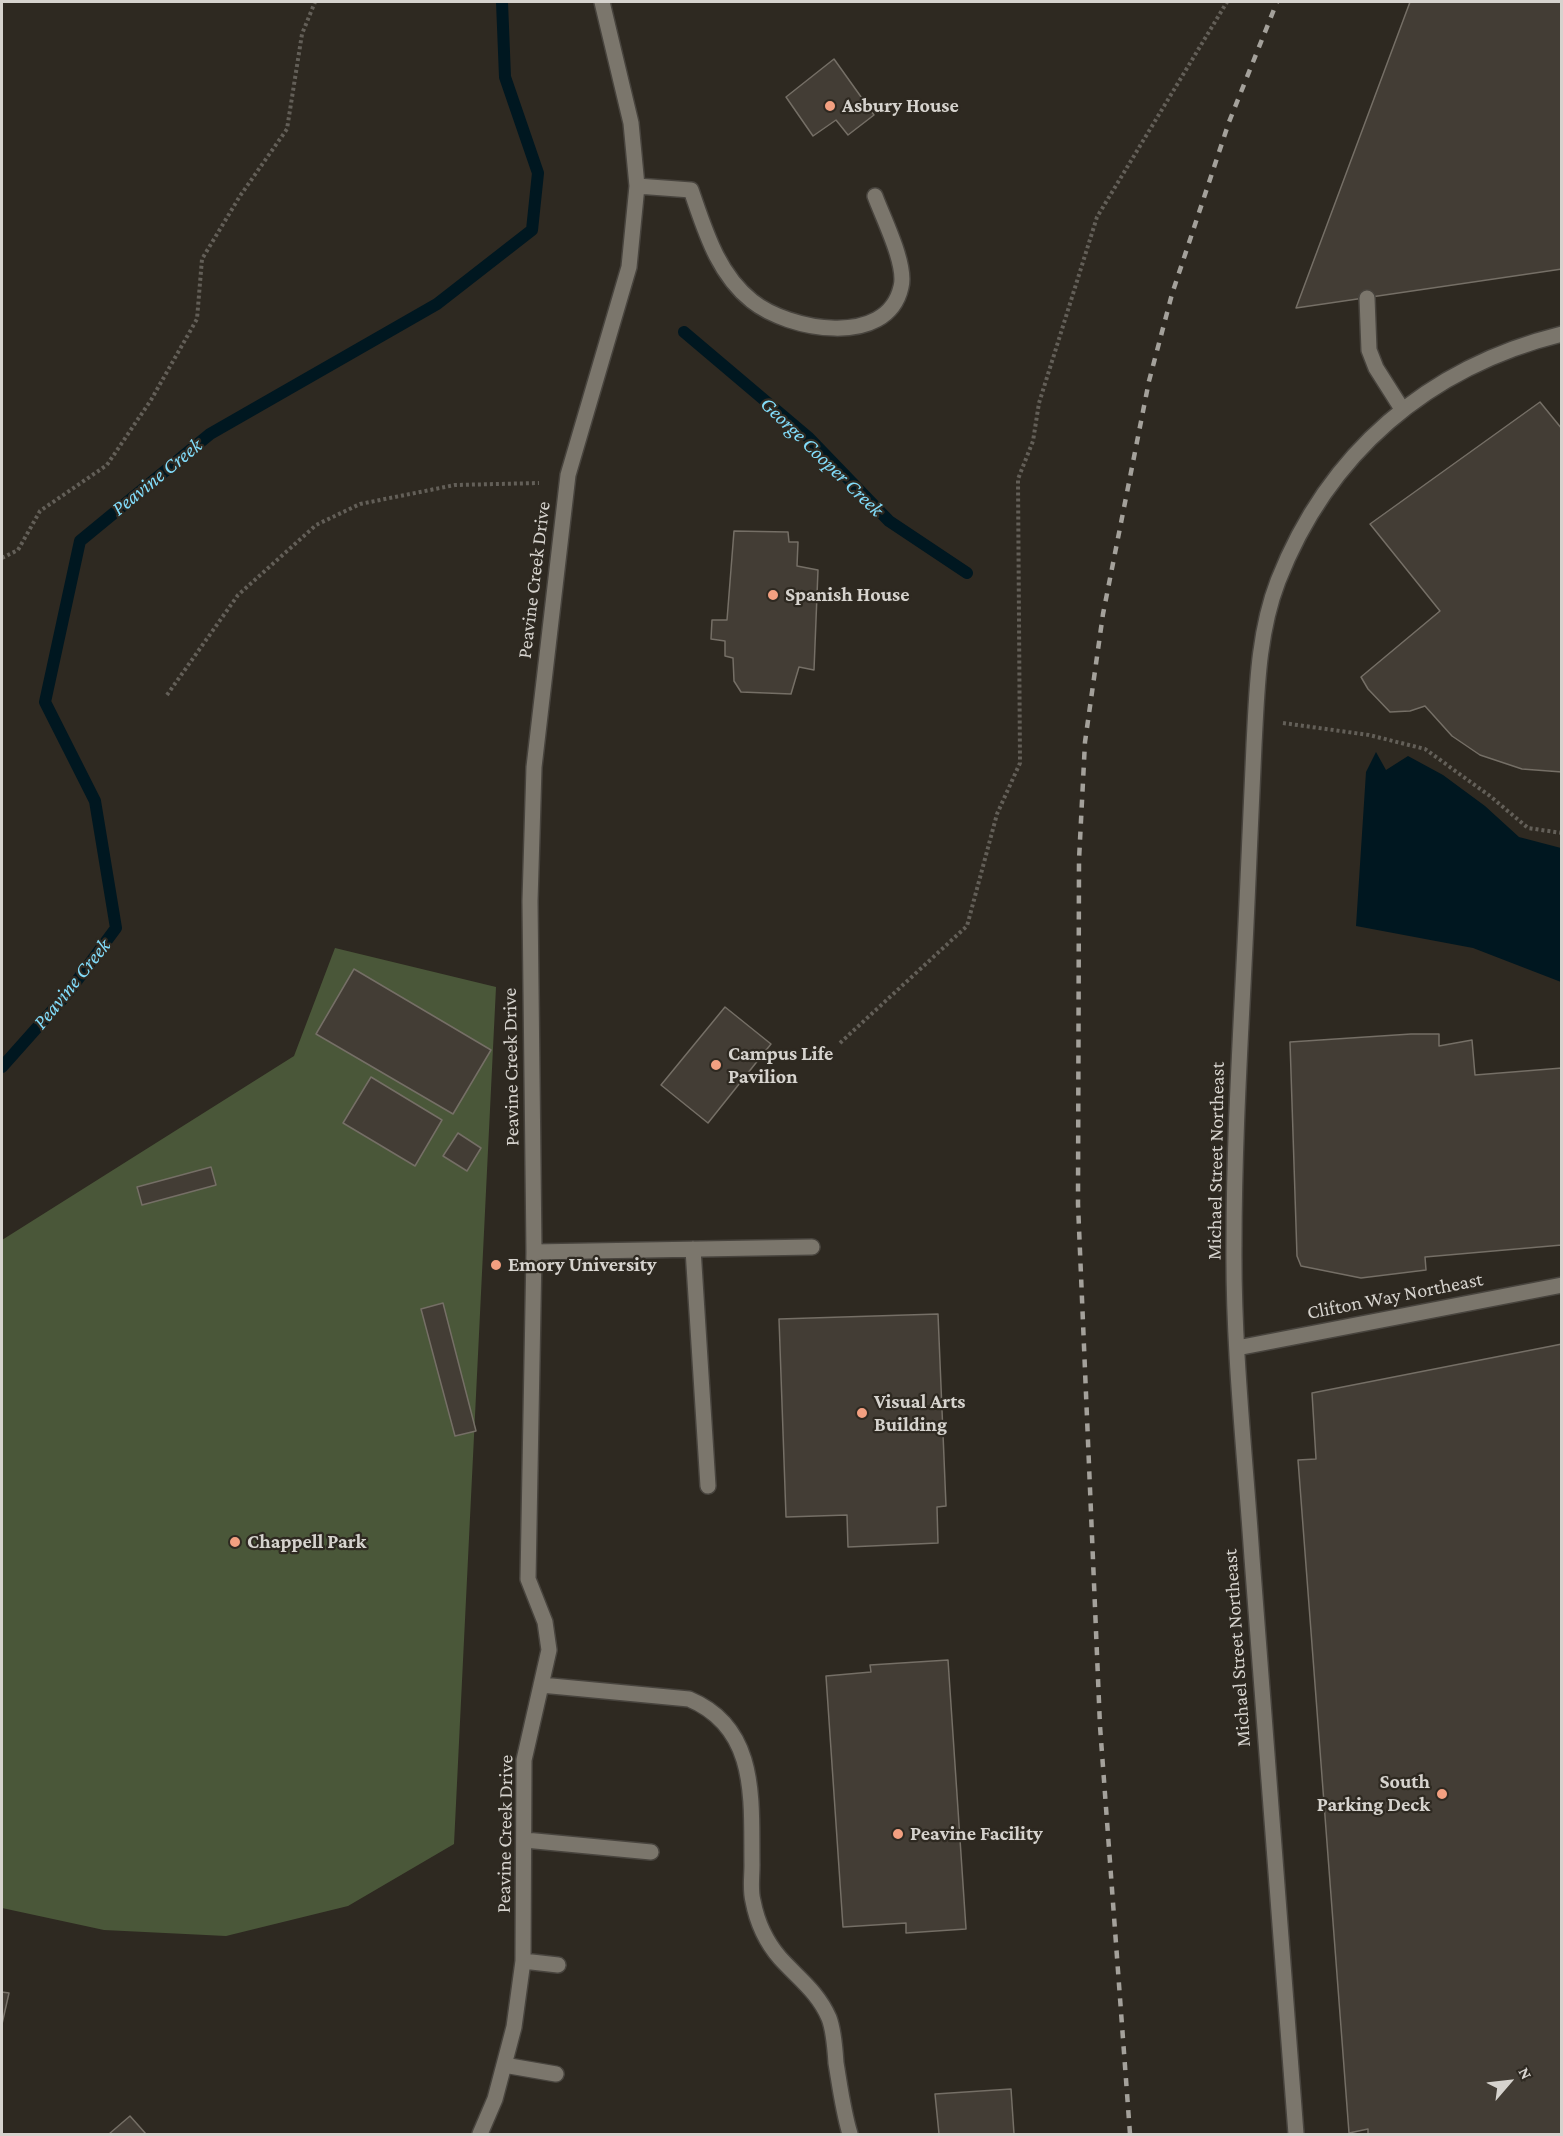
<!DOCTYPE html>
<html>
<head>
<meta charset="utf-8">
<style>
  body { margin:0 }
  #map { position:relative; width:1563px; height:2136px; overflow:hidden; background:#2e2921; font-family:"Crimson Pro",serif }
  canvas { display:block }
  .frame { position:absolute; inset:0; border:3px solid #d6d3ce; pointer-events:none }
  .north { position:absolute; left:1479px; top:2052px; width:60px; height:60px; -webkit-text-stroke:4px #2e2921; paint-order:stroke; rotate:62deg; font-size:16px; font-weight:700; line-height:24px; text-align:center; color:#d6d3ce }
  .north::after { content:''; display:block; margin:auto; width:21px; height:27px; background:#d6d3ce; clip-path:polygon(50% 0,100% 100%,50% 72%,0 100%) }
</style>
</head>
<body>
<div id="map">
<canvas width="1563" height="2136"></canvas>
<div class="frame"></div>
<div class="north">N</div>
</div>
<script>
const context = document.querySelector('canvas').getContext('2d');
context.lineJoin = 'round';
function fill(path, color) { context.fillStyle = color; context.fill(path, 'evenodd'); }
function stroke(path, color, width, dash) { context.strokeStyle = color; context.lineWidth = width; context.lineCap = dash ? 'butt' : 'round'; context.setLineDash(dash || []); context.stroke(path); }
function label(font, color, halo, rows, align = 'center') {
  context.font = font + ' "Crimson Pro",serif'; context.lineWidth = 4.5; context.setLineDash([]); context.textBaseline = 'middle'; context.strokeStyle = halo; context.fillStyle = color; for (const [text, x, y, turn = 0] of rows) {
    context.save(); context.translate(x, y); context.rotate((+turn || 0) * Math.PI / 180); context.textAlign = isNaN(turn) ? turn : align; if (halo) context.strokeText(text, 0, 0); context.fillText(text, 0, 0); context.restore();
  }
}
const green = new Path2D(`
  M335 948 496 987 454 1844 348 1906 226 1936 104 1930 2 1908V1240L294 1056Z`);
const water = new Path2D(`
  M1376 752 1386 770 1408 756 1443 775 1485 806 1519 837 1561 848V982L1473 948 1356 926 1366 772Z`);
const stream = new Path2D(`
  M684 332 808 437 889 521 967 573
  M2 1067 67 994 116 928 95 801 45 702 80 541 210 434 437 304 532 230 538 173 505 77 502 2`);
const building = new Path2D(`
  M1410 2H1562V269L1296 308Z
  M834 59 874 115 848 135 836 120 813 136 786 97Z
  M1540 402 1562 429V772L1522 769 1480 755 1452 736 1425 706 1410 711 1390 712 1368 689 1361 677 1440 611 1370 524Z
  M734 531 788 532 789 542H798L797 566 818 570 814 670 799 667 791 694 741 692 734 681 733 658 725 656V641L711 639 712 620H727Z
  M354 969 491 1050 453 1114 316 1034Z
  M725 1007 771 1044 708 1123 661 1085Z
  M1411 1034H1439V1046L1472 1040 1475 1075 1562 1068V1245L1425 1257 1426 1270 1361 1278 1301 1266 1297 1256 1290 1042Z
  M371 1077 442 1120 415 1166 343 1123Z
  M458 1133 481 1148 467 1171 443 1156Z
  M211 1167 216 1185 142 1205 137 1187Z
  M443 1303 476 1431 455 1436 421 1309Z
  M938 1314 946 1506 937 1507 938 1543 848 1547 847 1515 786 1517 779 1319Z
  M1562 1344V2134H1368V2129L1349 2133 1298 1460 1316 1459 1312 1393Z
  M948 1660 966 1929 906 1933V1923L843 1927 826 1676 871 1672 870 1665Z
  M2 1992 9 1993 2 2024Z
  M1011 2089 1014 2134H939L935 2094Z
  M130 2116 146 2134H109Z`);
const path = new Path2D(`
  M2 558 18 550 40 511 107 465 151 400 197 319 202 259 240 196 287 129 302 34 315 2
  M167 695 238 595 316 525 360 504 455 485 539 483
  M1283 723 1369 735 1425 749 1490 796 1528 828 1562 833
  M840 1043 967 926 997 814 1020 763 1018 479 1033 441 1039 403 1097 217 1227 2`);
const minor = new Path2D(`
  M637 186 691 190C705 230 717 273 752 301 788 330 887 349 901 287 907 265 883 218 875 196
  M1367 298 1369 350 1376 368 1402 409
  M693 1249 708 1486
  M534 1252 812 1247
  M1237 1348 1562 1285
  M541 1685 689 1699C759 1728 751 1801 752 1865 752 1877 750 1890 753 1901 757 1922 767 1943 780 1958 798 1978 818 1992 829 2018 834 2031 835 2049 836 2063 840 2087 843 2111 850 2134
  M525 1840 651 1852
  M523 1961 558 1965
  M504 2065 556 2074
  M480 2134 495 2099 514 2027 523 1961 524 1760 549 1650 545 1622 528 1579 534 1252 530 901 534 767 568 475 629 267 637 186 631 123 602 2
  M1296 2134C1280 1942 1265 1750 1252 1558 1245 1454 1233 1349 1234 1244 1234 1130 1242 1016 1247 902 1249 849 1252 797 1254 745 1257 689 1258 633 1278 581 1328 453 1428 367 1562 334`);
const rail = new Path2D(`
  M1130 2134 1100 1726 1078 1204 1079 860 1085 742 1103 614 1149 381 1172 294 1229 122 1277 2`);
const markers = [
  [830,106,6,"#f3a081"],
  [773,595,6,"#f3a081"],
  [716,1065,6,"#f3a081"],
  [496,1265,6,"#f3a081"],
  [862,1413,6,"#f3a081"],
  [235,1542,6,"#f3a081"],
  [1442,1794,6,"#f3a081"],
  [898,1834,6,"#f3a081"]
];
const poiNames = [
  ["Asbury House",842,106],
  ["Spanish House",785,595],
  ["Campus Life",728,1054],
  ["Pavilion",728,1077],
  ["Emory University",508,1265],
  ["Visual Arts",874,1402],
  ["Building",874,1425],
  ["Chappell Park",247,1542],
  ["South",1430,1782,"right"],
  ["Parking Deck",1430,1805,"right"],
  ["Peavine Facility",910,1834]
];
const streetNames = [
  ["Peavine Creek Drive",534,580,-83],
  ["Peavine Creek Drive",511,1067,-91],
  ["Michael Street Northeast",1216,1161,-89],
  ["Clifton Way Northeast",1395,1296,-11],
  ["Michael Street Northeast",1237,1648,-94],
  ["Peavine Creek Drive",505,1834,-89]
];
const waterNames = [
  ["George Cooper Creek",822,457,44],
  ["Peavine Creek",157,477,-39],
  ["Peavine Creek",72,984,-51]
];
fill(green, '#4a5739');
fill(water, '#001720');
stroke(stream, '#001720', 12);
fill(building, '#433d35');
stroke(building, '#756f66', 1.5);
stroke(minor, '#48443e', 18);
stroke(path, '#635f58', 4, [3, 3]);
stroke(minor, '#7b766c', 15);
stroke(rail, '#a4a19b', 4.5, [8, 8]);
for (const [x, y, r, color] of markers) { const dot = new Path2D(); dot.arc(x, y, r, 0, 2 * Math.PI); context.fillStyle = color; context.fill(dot); stroke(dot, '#2e2921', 2); }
label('bold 20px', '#d6d3ce', '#2e2921', poiNames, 'left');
label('20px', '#d6d3ce', '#2e2921', streetNames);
label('italic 21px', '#82dcfa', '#2e2921', waterNames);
</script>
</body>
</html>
